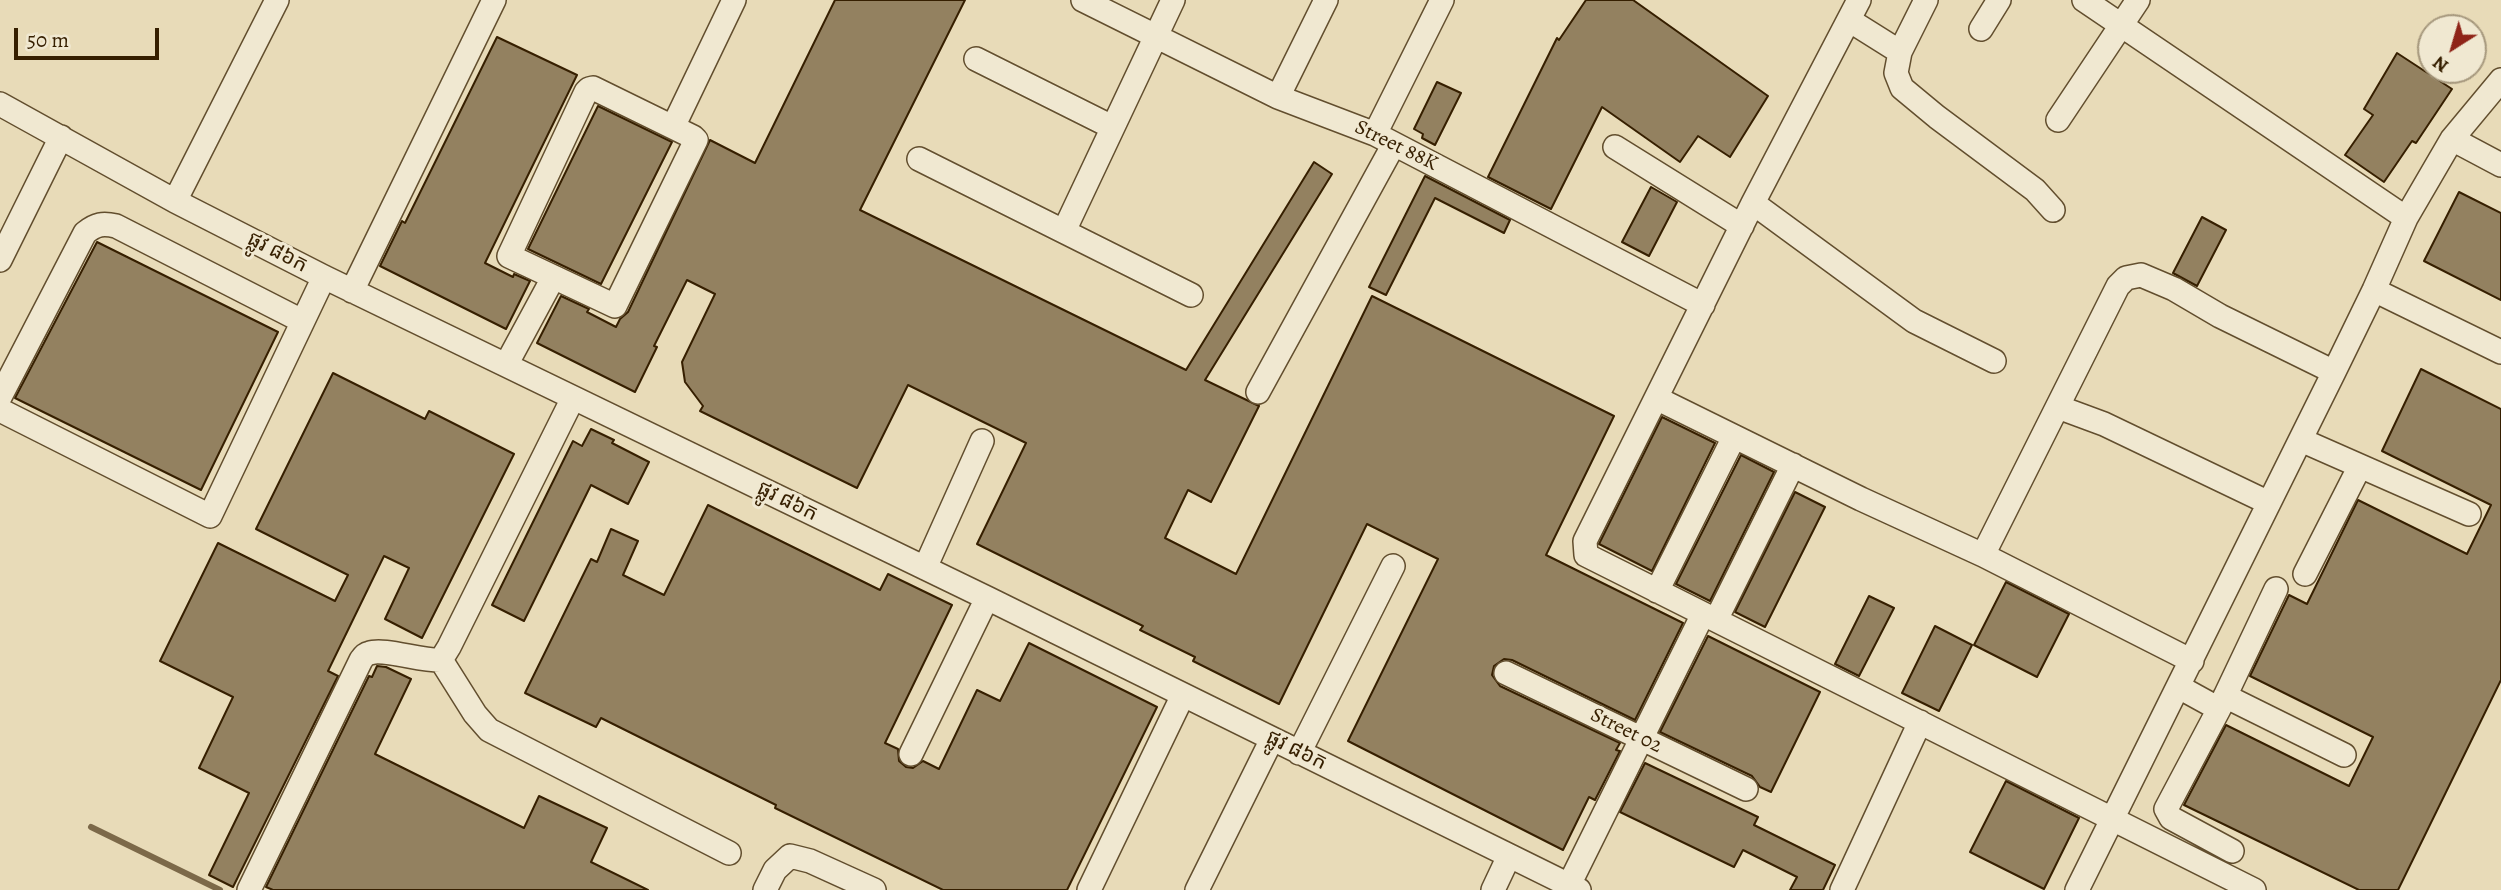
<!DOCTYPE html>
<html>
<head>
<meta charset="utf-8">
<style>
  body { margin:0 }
  #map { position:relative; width:2501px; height:890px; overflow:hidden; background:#e8dbb8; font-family:Alegreya,serif }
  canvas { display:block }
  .north { position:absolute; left:2417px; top:14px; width:70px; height:70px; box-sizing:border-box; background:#f0e8d1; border:2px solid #a6987d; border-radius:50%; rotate:217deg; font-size:19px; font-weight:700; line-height:28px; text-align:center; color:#361f00 }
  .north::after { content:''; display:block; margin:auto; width:24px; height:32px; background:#8f2418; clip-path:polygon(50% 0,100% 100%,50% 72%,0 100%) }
  .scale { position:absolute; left:14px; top:28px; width:145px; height:32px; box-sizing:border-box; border:4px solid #361f00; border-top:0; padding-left:9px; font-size:21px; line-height:24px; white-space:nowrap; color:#361f00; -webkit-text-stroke:5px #f0e8d1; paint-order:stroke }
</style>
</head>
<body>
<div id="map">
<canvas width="2501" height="890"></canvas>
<div class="north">N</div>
<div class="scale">50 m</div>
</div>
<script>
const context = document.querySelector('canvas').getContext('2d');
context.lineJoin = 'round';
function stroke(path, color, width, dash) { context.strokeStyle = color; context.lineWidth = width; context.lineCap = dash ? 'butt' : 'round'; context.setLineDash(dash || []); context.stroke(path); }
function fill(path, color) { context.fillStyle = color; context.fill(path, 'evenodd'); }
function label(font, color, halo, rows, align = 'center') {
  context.font = font + ' Alegreya,"Noto Sans Khmer",serif'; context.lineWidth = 6; context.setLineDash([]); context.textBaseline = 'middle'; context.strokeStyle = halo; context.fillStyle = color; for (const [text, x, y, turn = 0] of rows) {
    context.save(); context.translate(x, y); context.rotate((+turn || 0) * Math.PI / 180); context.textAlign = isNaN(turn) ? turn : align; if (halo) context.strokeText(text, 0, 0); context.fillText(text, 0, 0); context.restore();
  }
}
const stream = new Path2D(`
  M91 827 220 890`);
const building = new Path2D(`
  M835 0H965L860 210 1186 370 1314 162 1332 174 1205 380 1259 406 1211 502 1188 490 1165 538 1236 574 1372 296 1614 416 1546 555 1683 623 1635 720 1512 660 1504 659 1494 666 1492 675 1500 686 1620 743 1616 750 1620 751 1595 800 1589 797 1563 850 1348 741 1438 559 1367 524 1279 704 1193 661 1195 657 1140 630 1143 626 977 544 1026 443 908 385 857 488 700 411 703 406 685 382 682 362 715 294 687 280 654 346 657 347 635 392 537 343 561 296 589 309 587 312 616 327 620 319 628 312 710 140 755 163Z
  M1586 0H1633L1768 96 1730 157 1698 136 1680 162 1602 107 1551 209 1488 177 1557 38 1559 40Z
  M497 37 577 75 485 263 513 277 514 274 530 281 506 329 380 266 402 221 405 223Z
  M2397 53 2452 89 2416 143 2412 141 2384 182 2345 155 2373 115 2364 109Z
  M1437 82 1461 93 1435 145 1422 138 1423 134 1414 129Z
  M598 106 672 142 601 284 528 249Z
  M1425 176 1510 220 1504 233 1435 198 1386 295 1369 287Z
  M1651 187 1677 202 1649 256 1622 242Z
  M2459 192 2501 213V300L2424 261Z
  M2202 217 2226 230 2197 286 2173 273Z
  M97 242 278 332 201 490 15 398Z
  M2421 369 2501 409V680L2398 890H2359L2184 805 2226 725 2349 786 2373 737 2250 676 2289 595 2307 604 2358 500 2467 554 2491 505 2382 451Z
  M333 373 425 419 429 411 514 454 422 638 385 619 409 568 384 556 328 671 338 676 233 887 209 875 249 793 199 768 233 697 160 661 218 543 335 601 348 575 256 529Z
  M1662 417 1715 443 1652 571 1599 544Z
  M591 429 614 440 612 443 649 462 628 504 591 485 524 621 492 605 573 441 582 446Z
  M1741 455 1774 472 1710 601 1676 584Z
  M1795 492 1825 507 1765 627 1735 612Z
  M708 505 880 590 888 574 952 605 885 743 898 749 899 761 906 767 913 768 923 761 939 769 977 690 1000 701 1029 643 1157 707 1067 890H943L775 808 776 805 601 718 596 727 525 693 591 559 597 562 611 529 638 541 623 575 664 595Z
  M2006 582 2069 614 2037 677 1974 645Z
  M1869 596 1894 608 1859 676 1835 664Z
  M1935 626 1972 645 1939 711 1902 693Z
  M1708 636 1820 692 1771 792 1760 787 1752 776 1660 732Z
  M377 666 386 667 411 679 375 754 524 828 539 796 607 828 591 862 648 890H273L266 887 369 676 372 677Z
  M1645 763 1758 817 1754 825 1835 865 1823 890H1790L1797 877 1743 850 1734 867 1620 812Z
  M2006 781 2079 818 2044 889 1970 852Z`);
const minor = new Path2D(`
  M1083 0 1278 97 1375 134 1703 305
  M1859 0 1753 203 1585 541 1586 555 2254 890
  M2084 0 2406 218
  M1849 20 1900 52 1896 73 1902 88 1937 117 2035 190 2053 210
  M1981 29 1999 0
  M1900 52 1926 0
  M976 59 1112 127
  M593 88 693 137 696 140 615 306 509 256 586 92 589 89Z
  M1278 97 1326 0
  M0 104 175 201 324 277 987 598 1579 890
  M2058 120 2138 0
  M673 127 734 0
  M1375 134 1442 0
  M2452 139 2501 165
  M1615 147 1742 226
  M919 159 1191 295
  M175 201 277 0
  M1753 203 1914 321 1994 361
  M1064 231 1173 0
  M0 260 61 137
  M2374 290 2501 352
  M352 291 494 0
  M506 365 553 278
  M1258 392 1394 144
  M0 397 85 233C96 224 103 223 116 226L302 321
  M1658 399 1861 499 1983 555 2192 661
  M2058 407 2104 424 2269 503
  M0 410 210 516 324 277
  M2301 440 2469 514
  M1983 555 2118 286 2126 278 2141 275 2174 289 2220 316 2334 372
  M925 568 982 441
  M2305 574 2360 466
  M1657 591 1734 437
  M1716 620 1793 465
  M441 660 475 714 489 730 729 853
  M1506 673 1746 789
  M2179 687 2219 709
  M2225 696 2344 755
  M1299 753 1393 566
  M911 754 987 598
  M2232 851 2171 818 2166 809 2219 709 2276 589
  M1569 885 1703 614
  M249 890 361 660C364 656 365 654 370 653 383 648 422 661 441 660L449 647 573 398
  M765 890 775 870 790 856 810 861 874 890
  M1089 890 1183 695
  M1197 890 1272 739
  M1493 890 1509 856
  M1842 890 1920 722
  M2077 890 2334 372 2374 290 2406 218 2452 139 2501 80`);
const streetNames = [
  ["Street 88K",1396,146,26],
  ["ផ្លូវ ៨៦ក",277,253,27],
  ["ផ្លូវ ៨៦ក",787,502,26],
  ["Street 02",1626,731,26],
  ["ផ្លូវ ៨៦ក",1296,751,26]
];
stroke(stream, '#7c6949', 6);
fill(building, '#938160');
stroke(building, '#361f00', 2);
stroke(minor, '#624e2e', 26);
stroke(minor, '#f0e8d1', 23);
label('21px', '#361f00', '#f0e8d1', streetNames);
</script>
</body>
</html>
